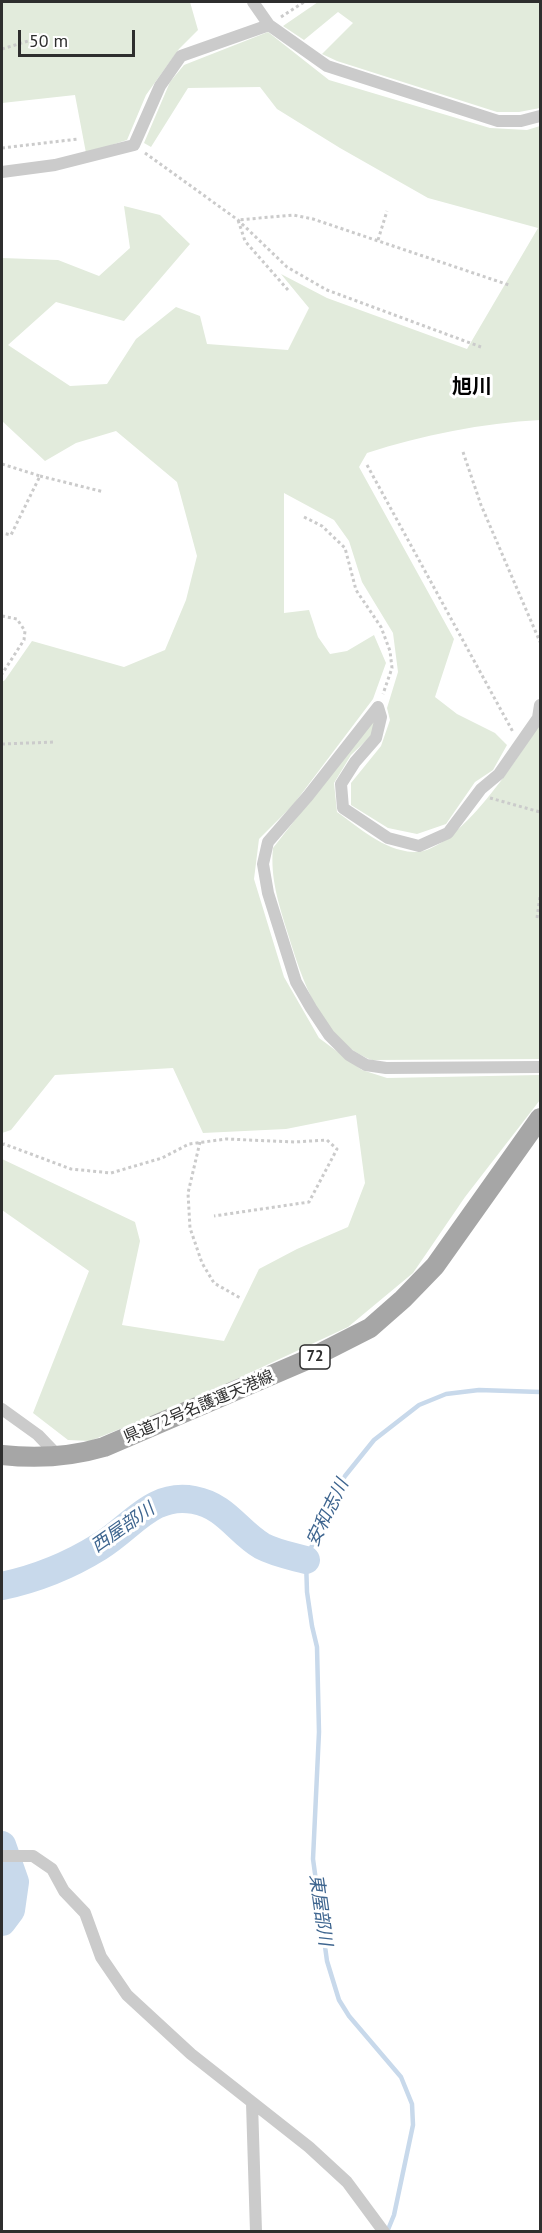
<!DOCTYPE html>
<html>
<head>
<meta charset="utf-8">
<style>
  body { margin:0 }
  #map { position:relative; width:542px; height:2233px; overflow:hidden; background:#fff; font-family:"PT Sans",sans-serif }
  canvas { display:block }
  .frame { position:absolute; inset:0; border:3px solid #2e2e2e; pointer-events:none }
  .scale { position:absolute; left:18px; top:30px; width:117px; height:27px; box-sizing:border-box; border:3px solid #2e2e2e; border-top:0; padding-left:8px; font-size:18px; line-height:21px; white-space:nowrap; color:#2e2e2e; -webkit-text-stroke:4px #fff; paint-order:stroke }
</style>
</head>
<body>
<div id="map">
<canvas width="542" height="2233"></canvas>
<div class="frame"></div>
<div class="scale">50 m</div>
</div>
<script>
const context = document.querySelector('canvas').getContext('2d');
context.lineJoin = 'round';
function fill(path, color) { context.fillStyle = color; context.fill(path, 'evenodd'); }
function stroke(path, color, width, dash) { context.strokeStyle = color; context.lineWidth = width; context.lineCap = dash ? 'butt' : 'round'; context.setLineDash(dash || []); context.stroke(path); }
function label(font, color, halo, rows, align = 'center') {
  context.font = font + ' "PT Sans","Noto Sans JP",sans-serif'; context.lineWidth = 6; context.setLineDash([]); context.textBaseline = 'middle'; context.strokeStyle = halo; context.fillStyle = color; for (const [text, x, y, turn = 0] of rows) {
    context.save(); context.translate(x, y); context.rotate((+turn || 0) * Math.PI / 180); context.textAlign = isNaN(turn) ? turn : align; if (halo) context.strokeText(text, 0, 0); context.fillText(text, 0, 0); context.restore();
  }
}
const green = new Path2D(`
  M2 2H190L198 30 179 49 146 95 127 140 86 153 75 95 2 103Z
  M318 2H540V108L519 112H497L337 61 322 54 353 23 338 12 304 40 283 26Z
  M268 32 329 80 490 128 527 130 540 126V420C483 423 422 435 367 453L359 467 454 639 435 697 457 714 495 733 507 745 493 770 475 782 446 824 417 834 388 828 351 805V783L381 746 390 720 387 708 398 672 393 633 362 582 349 541 334 520 284 493V613L309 610 318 637 330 654 347 651 374 635 386 663 373 699 293 805 259 839 254 879 284 977 319 1038 362 1070 387 1078 540 1075V1100L465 1197 413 1273 348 1327 194 1399 90 1441 68 1440 33 1413 89 1271 2 1210V1159L135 1222 140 1241 122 1325 224 1341 259 1269 297 1249 348 1227 365 1183 356 1115 286 1129 203 1133 173 1068 55 1075 11 1130 2 1133V682L5 680 32 641 124 667 165 650 186 600 197 556 177 482 116 431 76 443 45 461 2 421V258L58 260 99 276 130 248 124 206 160 215 190 244 124 321 56 302 8 345 70 386 107 384 136 339 176 307 200 316 207 344 288 350 309 308 281 274 327 298 467 349 538 228 428 198 340 148 277 109 260 87 188 88 151 147 144 143 170 82 184 65Z
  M375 718 373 734 351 755 334 783 337 812C360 828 383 850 413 852 455 856 521 755 540 722V1059L372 1060C322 1042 302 979 288 934 279 905 270 878 273 848Z`);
const stream = new Path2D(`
  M387 2232 394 2215 413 2125 412 2104 401 2077 349 2016 339 2000 327 1961 313 1859 319 1732 317 1647 312 1626 307 1592 306 1560 328 1507 345 1476 374 1440 419 1405 446 1394 479 1390 540 1392`);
const river = new Path2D(`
  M2 1586C35 1579 70 1565 99 1547 132 1527 152 1492 194 1500 226 1506 237 1531 262 1546 275 1553 291 1556 306 1560
  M2 1845 15 1882 11 1910 2 1922`);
const path = new Path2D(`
  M281 17 304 2
  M2 49 48 35
  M2 148 78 139
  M145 153 238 220 287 267 327 290 481 347
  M378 240 387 211
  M288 290 245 241 238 220 293 215 313 219 509 285
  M463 452 481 505 540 642
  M2 464 40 476 11 535 2 533
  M367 465 513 732
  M40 476 104 492
  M304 517 322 526 345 548 356 590 381 627 390 651 392 668 383 694
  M2 616 17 619 25 631 24 640 2 674
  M2 744 56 742
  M490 798 540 812
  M537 918 540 896
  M200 1142 188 1193 190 1228 202 1263 214 1283 242 1299
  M2 1145 4 1144 71 1169 111 1173 162 1158 189 1144 226 1139 295 1142 327 1140 337 1149 309 1202 214 1216`);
const street = new Path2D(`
  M253 2 269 25 327 66 498 121H521L540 116
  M2 172 55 165 134 145 160 86 181 56 269 25
  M378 707 308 796 268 842 263 864 268 893 296 982 311 1008 329 1035 349 1055 366 1065 386 1068 540 1067
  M378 707 381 717 376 738 355 762 341 784 343 808 388 838 419 846 448 833 481 789 499 774 538 718 540 705
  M2 1409 38 1435 59 1457
  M2 1856H33L52 1869 64 1891 85 1913 101 1957 127 1995 191 2054 309 2147 347 2182 384 2232
  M252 2103 256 2232`);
const primary = new Path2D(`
  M2 1455C37 1459 70 1457 104 1447L309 1359 370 1328 403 1299 435 1266 540 1118`);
const shields = [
  [315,1357,30]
];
const shieldNames = [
  ["72",315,1357]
];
const streetNames = [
  ["県道72号名護運天港線",199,1407,-23]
];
const waterNames = [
  ["安和志川",328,1513,-64],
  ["西屋部川",123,1528,-35],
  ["東屋部川",320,1910,82]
];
const quarterNames = [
  ["旭川",472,387]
];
fill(green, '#e2ebdc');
stroke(stream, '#c8d9eb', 4.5);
stroke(river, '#c8d9eb', 28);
stroke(path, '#cbcbcb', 3, [3, 3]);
stroke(street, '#cbcbcb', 12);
stroke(primary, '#a6a6a6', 20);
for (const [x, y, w] of shields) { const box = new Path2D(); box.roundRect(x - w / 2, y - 12, w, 24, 4.5); context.fillStyle = '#fff'; context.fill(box); stroke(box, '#2e2e2e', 1.5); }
label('bold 15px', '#2e2e2e', null, shieldNames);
label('16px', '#2e2e2e', '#fff', streetNames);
label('italic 18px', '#3e658f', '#fff', waterNames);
label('bold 20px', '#000', '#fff', quarterNames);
</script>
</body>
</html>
